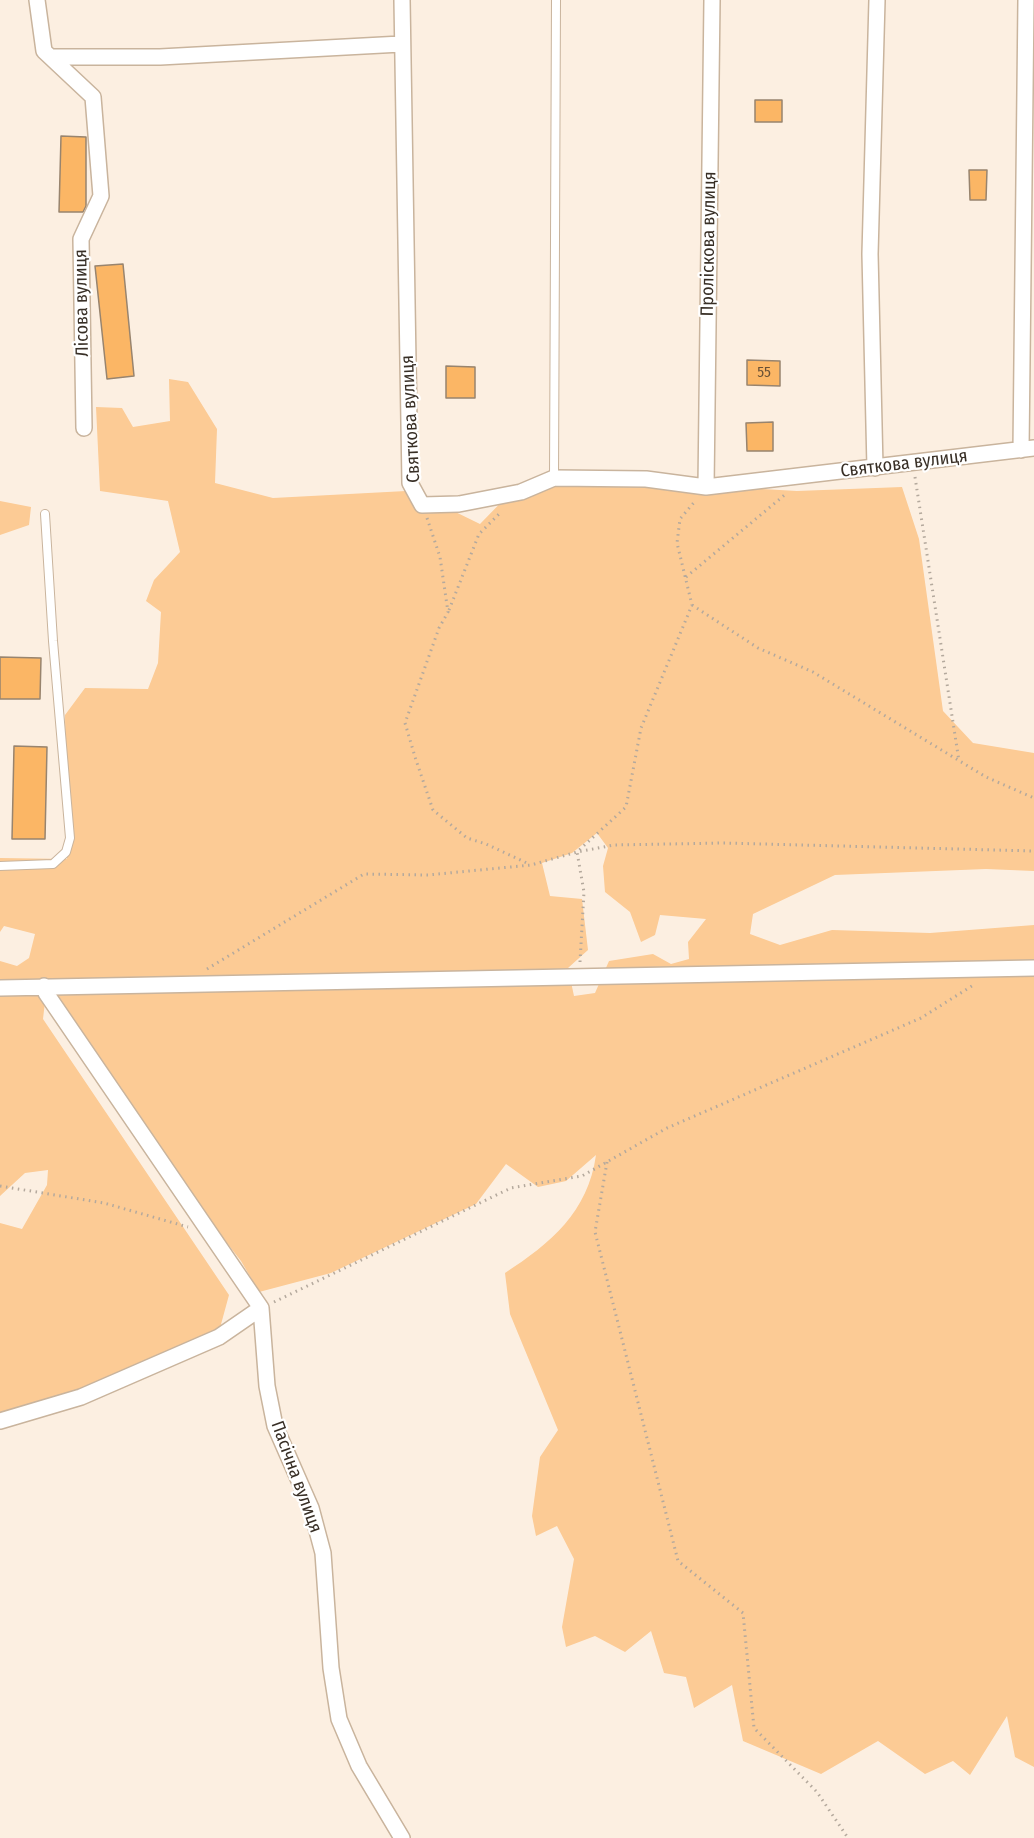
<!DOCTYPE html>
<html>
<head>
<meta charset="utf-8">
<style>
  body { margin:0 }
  canvas { display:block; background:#fcefe1 }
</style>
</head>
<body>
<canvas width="1034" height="1838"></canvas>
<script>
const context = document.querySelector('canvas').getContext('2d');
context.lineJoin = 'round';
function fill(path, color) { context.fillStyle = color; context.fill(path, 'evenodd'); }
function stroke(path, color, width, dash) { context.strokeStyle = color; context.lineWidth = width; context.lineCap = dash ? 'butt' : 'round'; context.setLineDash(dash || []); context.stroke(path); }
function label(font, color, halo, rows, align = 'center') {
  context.font = font + ' "Fira Sans Condensed",sans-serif'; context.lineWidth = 4.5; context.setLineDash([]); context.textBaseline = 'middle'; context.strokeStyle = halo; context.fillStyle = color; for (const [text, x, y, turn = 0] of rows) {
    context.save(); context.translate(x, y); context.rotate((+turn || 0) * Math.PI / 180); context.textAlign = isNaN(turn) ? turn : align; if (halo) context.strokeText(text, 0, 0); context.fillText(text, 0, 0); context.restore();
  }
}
const green = new Path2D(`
  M169 379 188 382 217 429 215 483 273 498 406 491 435 502 480 524 518 485 676 484 797 491 902 487 919 539 943 711 973 743 1034 753V871L986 869 835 875 753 914 750 934 780 945 832 930 930 933 1034 925V1767L1015 1757 1007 1716 970 1775 953 1761 925 1774 878 1741 821 1774 743 1741 732 1685 694 1708 686 1677 664 1673 651 1631 625 1652 595 1636 566 1647 562 1627 574 1559 557 1526 536 1536 532 1516 540 1457 558 1430 510 1314 505 1273C551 1243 588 1212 596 1155L566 1181 538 1187 506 1164 476 1204 331 1273 259 1292 241 1261 184 1188 91 1044 42 985 46 993 43 1019 229 1295 220 1328 45 1404 0 1413V1223L22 1229 47 1185 48 1170 25 1173 0 1196V961L17 966 29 958 35 934 4 926 0 932V858L67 859 65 715 85 688 148 689 158 663 161 612 146 601 154 580 180 552 168 501 100 491 96 407 122 408 133 427 170 421ZM597 833 608 848 603 866 605 892 630 912 641 942 655 935 660 915 706 919 688 942 689 959 671 964 653 954 609 961 595 993 574 996 568 968 588 950 582 899 550 896 542 863 572 853Z
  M0 501 31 507 29 525 0 535Z`);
const building = new Path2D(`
  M755 100H782V122H755Z
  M61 136 86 137V206L83 212H59Z
  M969 170H987L986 200H970Z
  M123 264 134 376 107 379 95 266Z
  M747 360 780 361V386L747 385Z
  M446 366 475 367V398H446Z
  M773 422V451H747L746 423Z
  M0 657 41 658 40 699H0Z
  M14 746 47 747 45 839H12Z`);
const path = new Path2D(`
  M915 477 959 761
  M427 518 440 557 448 612 439 628 405 723 416 760 433 810 467 838 486 844 529 864
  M686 577 787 493
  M692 605 758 648 813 672 986 777 1034 798
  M449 610 479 534 501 512
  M580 962 584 892 577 852 626 807 641 728 692 605 677 543 680 519 696 500
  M207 969 364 874 428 875 531 865 577 852 614 845 724 843 1034 851
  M607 1162 595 1232 678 1561 743 1613 754 1728 817 1792 848 1838
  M0 1186 104 1203 188 1227
  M274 1302 511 1188 582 1176 667 1128 921 1018 975 984`);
const lane = new Path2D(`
  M554 478 556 0
  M0 866 53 864 66 852 70 838 53 641 45 514`);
const street = new Path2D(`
  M37 0 44 51 93 97 101 196 81 239 84 428
  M402 0 410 483 422 505 459 504 521 492 554 478 646 479 706 487 1034 448
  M51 57H160L401 44
  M1021 450 1026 0
  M875 468 870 254 877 0
  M706 487 712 0
  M44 986 46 993 261 1308 267 1386 275 1426 311 1508 323 1553 331 1668 339 1719 359 1766 402 1838
  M0 988 1034 968
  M0 1421 81 1397 219 1337 261 1308`);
const numberNames = [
  ["55",764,373]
];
const streetNames = [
  ["Проліскова вулиця",709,244,-89],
  ["Лісова вулиця",82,303,-91],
  ["Святкова вулиця",411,419,-93],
  ["Святкова вулиця",904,464,-7],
  ["Пасічна вулиця",296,1477,70]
];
fill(green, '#fccb95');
fill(building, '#fbb665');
stroke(building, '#98846e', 1.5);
stroke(lane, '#c9b49d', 10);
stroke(street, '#c9b49d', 18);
stroke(path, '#b4a99d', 3, [1.5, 4.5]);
stroke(lane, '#fff', 8);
stroke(street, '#fff', 15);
label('15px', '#695136', null, numberNames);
label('18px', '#382f26', '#fff', streetNames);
</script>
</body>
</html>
